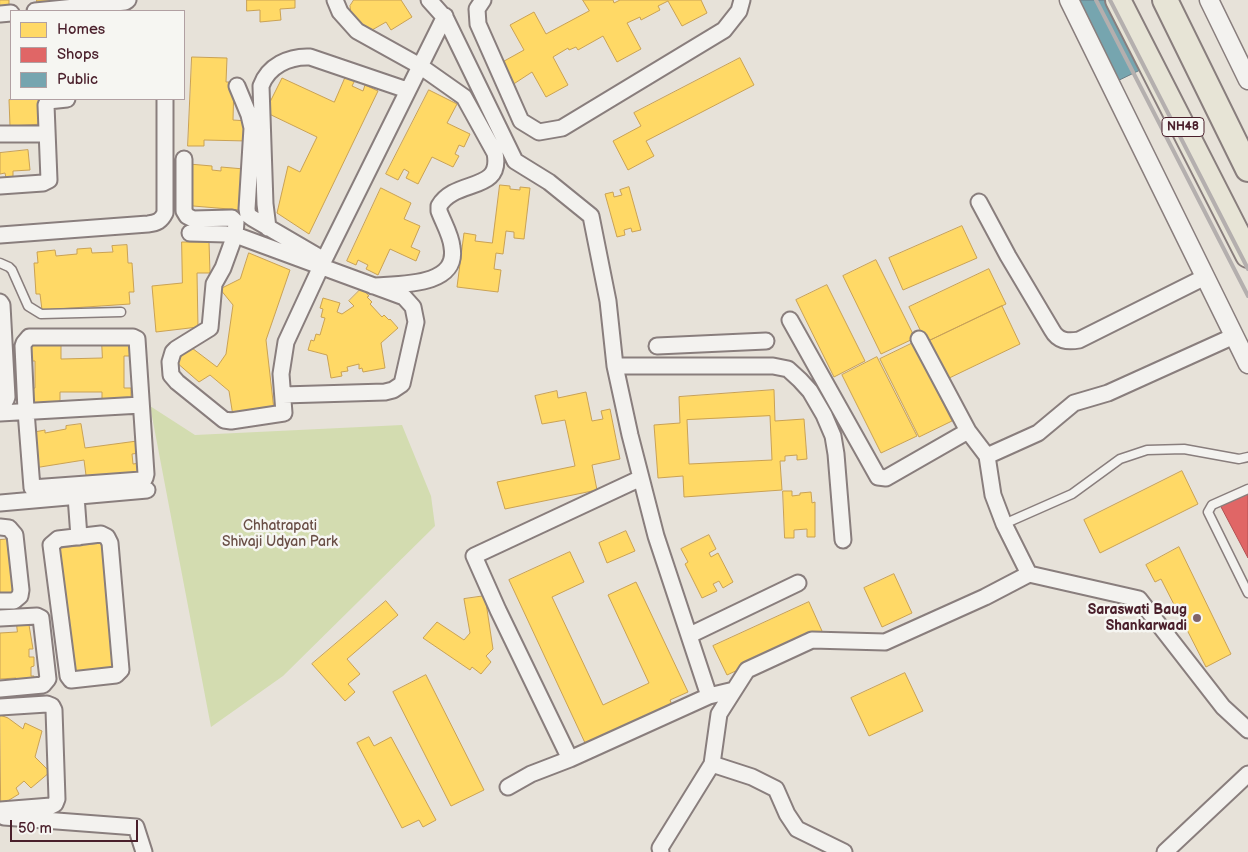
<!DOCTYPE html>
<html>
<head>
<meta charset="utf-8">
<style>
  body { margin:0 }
  #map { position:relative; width:1248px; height:852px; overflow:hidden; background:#e7e2d9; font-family:"Balsamiq Sans",sans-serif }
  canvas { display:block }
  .legend { position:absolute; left:10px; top:10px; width:175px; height:90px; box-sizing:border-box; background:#f6f6f2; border:1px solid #b1a0a2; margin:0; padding:6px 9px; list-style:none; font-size:15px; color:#4a1f2b }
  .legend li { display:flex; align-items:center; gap:10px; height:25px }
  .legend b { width:25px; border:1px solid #b1a0a2 }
  .scale { position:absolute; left:10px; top:820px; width:128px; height:22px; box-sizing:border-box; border:2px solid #4a1f2b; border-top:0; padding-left:6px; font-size:15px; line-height:18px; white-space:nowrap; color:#4a1f2b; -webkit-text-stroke:4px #f6f6f2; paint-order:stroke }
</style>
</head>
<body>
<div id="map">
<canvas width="1248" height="852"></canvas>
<ul class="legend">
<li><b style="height:14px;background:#ffd966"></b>Homes</li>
<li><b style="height:14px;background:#e06666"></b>Shops</li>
<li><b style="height:14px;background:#76a5af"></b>Public</li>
</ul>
<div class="scale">50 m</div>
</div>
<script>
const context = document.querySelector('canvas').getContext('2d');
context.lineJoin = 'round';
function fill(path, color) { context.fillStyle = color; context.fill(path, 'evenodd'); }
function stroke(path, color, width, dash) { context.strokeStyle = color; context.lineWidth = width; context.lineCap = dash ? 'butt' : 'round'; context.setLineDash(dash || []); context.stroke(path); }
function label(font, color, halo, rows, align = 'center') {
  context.font = font + ' "Balsamiq Sans",sans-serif'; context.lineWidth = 5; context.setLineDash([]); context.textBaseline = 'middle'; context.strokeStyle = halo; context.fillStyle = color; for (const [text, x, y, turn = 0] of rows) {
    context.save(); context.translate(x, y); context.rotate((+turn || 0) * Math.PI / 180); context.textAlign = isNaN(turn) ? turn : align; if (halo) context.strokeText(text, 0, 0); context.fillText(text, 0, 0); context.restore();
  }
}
const green = new Path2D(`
  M150 406 195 435 402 425 431 496 435 526 283 676 211 727Z`);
const homes = new Path2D(`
  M0 0H9V7L0 8Z
  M37 0H93L37 4Z
  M247 0H295V8L280 9 281 20 260 22V10L247 11Z
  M354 0H401L412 17 391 30 386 22 372 30H366L351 15 350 6Z
  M583 0H613L614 3 620 0H701L707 13 682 26 668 1 658 6 660 10 641 20 640 17 627 23 641 49 617 62 603 36 578 50 576 47 569 50 568 48 553 57 568 85 546 97 532 72 509 87 497 65 524 50 510 25 534 12 546 34 589 11Z
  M192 57 227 58 226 82H234L233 120 248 121 247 141 204 140V146H188Z
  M740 58 754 85 646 141 654 156 628 170 613 141 641 126 634 113Z
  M346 76 355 80 352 86 363 91 365 85 378 91 309 234 277 213 288 166 300 172 317 137 265 112 282 78 334 102Z
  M429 90 457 104 447 123 470 134 464 147 459 145 455 154 459 156 453 167 432 157 418 184 406 178 409 172 404 169 398 180 386 174Z
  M42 99 43 124 10 126 9 100Z
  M28 150 30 170 13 171V177L6 178 5 173 0 174V153Z
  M189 164 212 166V170L221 171V167L244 169 241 210 193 206Z
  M500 185 510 186V189L520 190V187L530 188 524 239 514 238V232L506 231 503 254 496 253 494 269 501 270 498 292 457 287 464 233 476 235 475 241 492 243Z
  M629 187 641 230 632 232 631 228 624 230 625 235 617 237 605 194 613 192 614 197 622 195 620 190Z
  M381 188 411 203 404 219 420 226 411 247 420 251 416 261 390 249 378 275 366 269 368 265 358 260 356 265 347 261Z
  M962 226 977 258 903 290 889 258Z
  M182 242H209L210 273H197L198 327 156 332 152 286 182 283Z
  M127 245 128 263H132L134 292H129L130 304 42 310 40 294H36L34 263H38L37 252 55 250 56 256 77 254V249L91 248 92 253 113 252 112 246Z
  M249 253 290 270 266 340 274 410 233 416 229 391 210 375 199 382 176 362 188 345 217 367 226 354 233 305 220 289 240 279Z
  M876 260 915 338 881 354 843 276Z
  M989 269 1006 304 926 342 909 307Z
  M827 285 865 361 834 377 796 300Z
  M362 288 369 296 367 297 372 302 370 304 382 317 384 315 389 320 390 319 398 328 381 343 385 368 363 372 362 368 359 369V364L347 367 348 371 341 372 342 376 331 378 327 355 308 350 311 340 314 341 316 334 320 335 325 318 321 317 323 309 320 308 323 298 340 303 337 312 342 314 354 306 349 301Z
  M1002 306 1020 344 943 381 925 343Z
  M102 342H132L131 356H124V388H131V404H102V392H60V407H29V389L35 388V361H29V344H61V359L102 358Z
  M913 343 952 421 919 437 880 359Z
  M877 357 917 436 881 453 842 375Z
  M774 390 775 421 804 419 807 459 797 460V455L785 456V461H780L782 490 684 497 683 476 658 478 654 425 680 423 679 397ZM770 416 772 460 689 464 687 420Z
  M557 391 558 398 586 392 592 421 603 419 601 411 610 409 620 459 592 465 597 490 505 509 497 482 575 466 565 420 542 424 535 396Z
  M81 424 85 448 137 441 139 453 132 454 133 464 140 463 142 476 87 483 84 460 34 468 29 433 45 430V433L66 429V426Z
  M1182 471 1198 504 1100 553 1084 520Z
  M783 491H792V496L800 495V493L811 492 812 503 815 502V537H807V529L794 530V538H785Z
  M626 531 635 551 607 563 599 543Z
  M709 535 716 549 709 553 711 557 718 553 733 582 723 588 719 581 713 584 717 591 702 598 685 564 688 562 681 549Z
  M12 539 17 597 0 595V540Z
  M104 543 119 669 72 675 57 549Z
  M1179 547 1231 654 1206 667 1161 579 1155 582 1146 565Z
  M570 552 584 582 552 597 603 705 649 683 608 595 636 582 688 692 670 700 672 705 586 745 509 580Z
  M894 574 912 613 882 627 864 588Z
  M485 596 493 649 486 656 491 662 481 674 472 667 470 670 423 638 437 622 464 640 470 633 464 599Z
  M386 601 398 615 347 659 360 674 348 684 355 692 345 701 312 664Z
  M809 602 822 631 727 675 713 646Z
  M17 625H29L33 649H29V657H34V666L31 667V676H34V680L16 681V678L0 679V633L17 632Z
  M905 673 923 711 869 736 851 698Z
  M426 675 484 790 451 806 393 692Z
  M0 715 8 718 23 729 25 723 42 731 35 757 50 772 31 788 24 781 16 788 19 794 1 805Z
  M369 737 374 746 391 737 436 820 423 827 419 820 402 828 357 743Z`);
const shops = new Path2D(`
  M1248 491V558L1220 505Z`);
const public = new Path2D(`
  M1070 0H1132L1161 60 1111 84Z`);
const service = new Path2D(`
  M0 263 9 267 12 270 28 306 41 314 121 312
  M1248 489 1212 505 1208 512 1248 593
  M1004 524 1072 494 1120 459 1147 450 1184 449 1239 459 1248 457`);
const minor = new Path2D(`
  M335 0 340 12 357 31 420 66 464 97 495 153C503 193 455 178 439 206V211C443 222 451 235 452 247 459 287 399 284 373 286
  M429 0 446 19 515 161 549 182 591 216 608 301 615 366 630 435 656 536 709 696 734 690
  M483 0 477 9 478 24 521 121 539 132 562 128 724 30 739 11 742 0
  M35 11 125 2 128 0
  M0 14 11 13
  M237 86 249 115 252 128 247 209 248 215 252 218 324 260
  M0 134H40
  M184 159V211L187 216 193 219 232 218 236 222 235 235 223 268 214 284 210 328 176 349 173 352 170 362 171 375 177 382 224 420 231 421 284 413 281 374 286 342 324 260 445 16
  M0 186 43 183 49 180 46 105 48 101 67 99
  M979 202 1008 256 1052 330C1058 341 1067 342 1079 340L1205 277
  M268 228 265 204 261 86C268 66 289 56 310 57L407 90
  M190 233 226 234 241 237 404 297 413 307 416 322 402 384 393 390 385 392 283 395
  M0 235 148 224C157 223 161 221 165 213V99
  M0 302 2 305 7 397 6 400 0 402
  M790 320 878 477 886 478 968 431 987 456
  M29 337H133L137 339 146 474 145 478 141 480 32 488 26 411 23 346 24 343Z
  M919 339 968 431
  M657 346 766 341
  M615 366H773L788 369 800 380 810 391 824 415 833 436 836 454 843 540
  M0 413 141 405
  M76 496 79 537
  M0 503 147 490
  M0 527 9 528 15 535 21 590 20 596 14 601H0
  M101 534 107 537 110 543 121 670 116 675 71 680 68 676 51 545 58 539Z
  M1029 574 1004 524 993 495 987 456 1038 433 1074 403 1108 393 1234 336
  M0 618 37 616 41 618 48 679 43 685 0 689
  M690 635 798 583
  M0 707 47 704 52 706 54 710 57 799 55 804 51 806 0 810
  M570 759 498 610 474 556 641 478
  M712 764 752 777 776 789 787 814 797 829 844 852
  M508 787 531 774 570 759 709 696
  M4 817 136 827 144 852
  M661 852 660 848 712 764 719 714 747 670 812 640 885 642 985 597 1029 574 1139 599 1223 707 1248 730
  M1165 852 1248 774`);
const tertiary = new Path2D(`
  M1069 0 1248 364
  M1209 0 1248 80`);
const trunk = new Path2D(`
  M1118 0 1248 255
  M1165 0 1248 169`);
const rail = new Path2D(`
  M1096 0 1248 296
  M1110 0 1248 269`);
const markers = [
  [1197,618,5,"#816368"]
];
const shields = [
  [1183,127,42]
];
const shieldNames = [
  ["NH48",1183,127]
];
const parkNames = [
  ["Chhatrapati",280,526],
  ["Shivaji Udyan Park",280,542]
];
const poiNames = [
  ["Saraswati Baug",1187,610],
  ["Shankarwadi",1187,626]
];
fill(green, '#d3dcb0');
fill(homes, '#ffd966');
stroke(homes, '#c9a154', 1);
fill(shops, '#e06666');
stroke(shops, '#b35154', 1);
fill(public, '#76a5af');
stroke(public, '#697d87', 1);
stroke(service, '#897e7d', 11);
stroke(minor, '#897e7d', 19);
stroke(tertiary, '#897e7d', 21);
stroke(trunk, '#897e7d', 28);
stroke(service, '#f3f2ef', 8);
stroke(minor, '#f3f2ef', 15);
stroke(tertiary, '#f3f2ef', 18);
stroke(trunk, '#e7e4d6', 24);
stroke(rail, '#b4afae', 4);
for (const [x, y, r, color] of markers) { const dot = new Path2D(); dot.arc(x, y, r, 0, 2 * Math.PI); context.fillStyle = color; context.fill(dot); stroke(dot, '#f6f6f2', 2); }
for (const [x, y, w] of shields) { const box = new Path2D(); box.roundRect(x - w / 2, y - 9.5, w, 19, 4); context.fillStyle = '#f6f6f2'; context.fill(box); stroke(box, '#4a1f2b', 1); }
label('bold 12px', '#4a1f2b', null, shieldNames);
label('14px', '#684d44', '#f6f6f2', parkNames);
label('bold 14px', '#4a1f2b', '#f6f6f2', poiNames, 'right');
</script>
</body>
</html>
